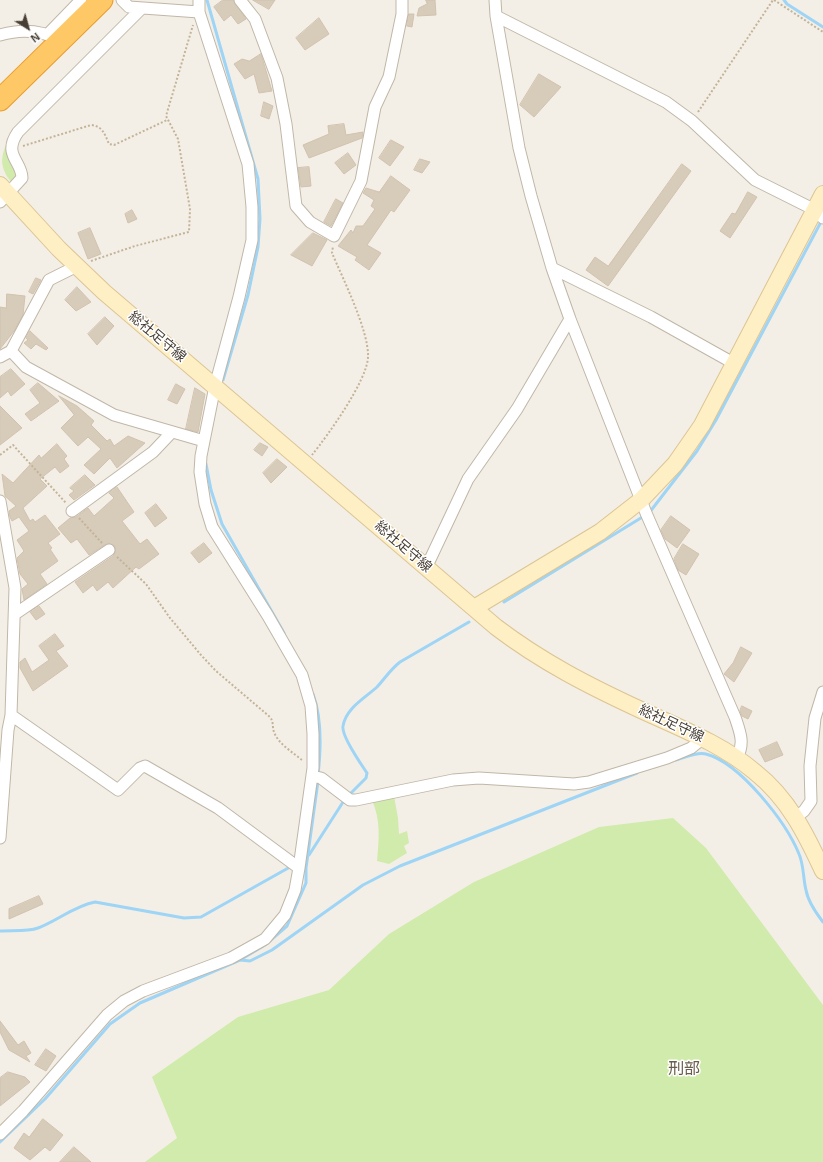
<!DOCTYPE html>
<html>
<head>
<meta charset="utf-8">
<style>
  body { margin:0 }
  #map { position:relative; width:823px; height:1162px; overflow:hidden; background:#f4efe6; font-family:Helvetica,sans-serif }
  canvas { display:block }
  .north { position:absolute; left:8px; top:8px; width:40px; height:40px; -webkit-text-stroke:3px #fff; paint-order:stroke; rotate:143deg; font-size:11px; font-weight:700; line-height:16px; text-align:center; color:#473f35 }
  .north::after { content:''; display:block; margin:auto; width:14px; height:18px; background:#473f35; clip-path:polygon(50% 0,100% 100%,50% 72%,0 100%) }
</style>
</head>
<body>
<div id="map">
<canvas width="823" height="1162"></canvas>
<div class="north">N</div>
</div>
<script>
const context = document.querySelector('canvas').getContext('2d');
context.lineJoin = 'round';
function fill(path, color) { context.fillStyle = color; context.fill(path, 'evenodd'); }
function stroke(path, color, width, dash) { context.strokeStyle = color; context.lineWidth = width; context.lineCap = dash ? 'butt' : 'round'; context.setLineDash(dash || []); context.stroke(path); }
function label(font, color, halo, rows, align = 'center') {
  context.font = font + ' Helvetica,"Noto Sans JP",sans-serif'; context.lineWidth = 3; context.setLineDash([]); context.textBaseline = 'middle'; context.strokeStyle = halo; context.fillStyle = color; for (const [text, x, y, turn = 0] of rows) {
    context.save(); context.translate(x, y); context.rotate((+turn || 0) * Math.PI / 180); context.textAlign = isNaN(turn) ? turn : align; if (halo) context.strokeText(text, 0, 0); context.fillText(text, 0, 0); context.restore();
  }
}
const green = new Path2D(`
  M7 142 18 175 11 182C0 167 0 159 7 142Z
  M394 796 398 818 399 834 407 831 409 843 404 846 407 853 389 864 377 861C379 839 381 821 372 800Z
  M673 818 706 848 823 1005V1162H145L177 1138 152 1077 238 1017 329 990 389 934 474 882 599 827Z`);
const stream = new Path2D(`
  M207 0 258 179 260 219 258 247 248 295 223 380
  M784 0 787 4 823 27
  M206 464 211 490 222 524 284 633
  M504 602 649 513 697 451 716 420 822 220
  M313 694C322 718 321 749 318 775
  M676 760C684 758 698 751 706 754 740 763 786 822 799 854 804 865 803 879 806 890 808 902 816 913 823 922
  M349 795 366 778 367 773C361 764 341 736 343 726 346 708 365 698 377 687 385 678 391 669 400 662L469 622
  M309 855 345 799
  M0 931C11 930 27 932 38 928 57 921 74 906 95 902L184 918 201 917 290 867
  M240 960 250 961 272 950 363 885 400 866 637 773
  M0 1142 45 1099 110 1024 140 1003 240 960 265 945 287 926 306 883V868L318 781`);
const building = new Path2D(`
  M223 0H233L246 19 238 24 231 15 224 21 214 7Z
  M253 0H275L269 9Z
  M426 0H435L436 15 417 16 419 8 427 4Z
  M409 14H414L412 27 407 26Z
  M319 18 329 34 305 50 296 38Z
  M261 54 272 91 259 93 254 74 245 79 234 64 242 59 249 61Z
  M539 74 561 87 534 117 520 105Z
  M264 102 273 106 269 119 261 116Z
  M344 124 346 135 363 132 362 138 309 158 303 145 329 134 328 126Z
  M391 140 404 147 390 166 379 158Z
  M348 153 356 165 344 174 335 163Z
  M420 159 430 162 422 173 414 170Z
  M682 164 691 171 608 286 586 270 595 257 608 266Z
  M309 167 311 186 301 187 298 168Z
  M391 176 410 190 394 212 391 210 367 245 381 253 369 270 355 260 357 257 338 246 351 230 353 233 356 226H363L375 209 371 206 374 200 363 193 366 188 379 192Z
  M748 192 757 197 730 238 720 231 732 213 735 214Z
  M336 199 343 203 331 226 324 222Z
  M132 210 137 219 128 223 125 214Z
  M90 228 101 254 88 259 78 233Z
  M313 233 327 240 312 266 291 255Z
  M36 278 41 280 33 294 29 292Z
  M77 287 91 302 76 311 65 300Z
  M7 294 25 296 23 315 14 331 0 349V307L6 308Z
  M105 317 114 326 97 345 88 334Z
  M30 331 48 348 46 350 36 344 31 349 24 343 28 340 26 338Z
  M11 369 25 384 11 396 8 391 0 398V377Z
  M38 383 59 401 31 421 25 414 40 403 30 390Z
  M176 384 185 389 177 404 168 400Z
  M195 388 205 394 198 432 186 429Z
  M59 396 77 406 94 421 91 425 107 441 110 439 114 446 128 436 145 443 117 468 110 458 94 474 84 465 101 449 88 437 78 446 61 428 74 415Z
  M0 406 22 428 0 445Z
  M260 443 268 447 262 456 254 450Z
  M57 444 67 456 64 459 69 466 60 473 55 467 40 479 47 486 23 508 30 521 33 519 35 522 45 515 60 534 48 543 52 548 50 549 58 561 40 574 47 584 24 600 22 589 28 584 20 574 17 558 24 551 17 540 29 531 19 517 12 521 10 517 9 511 16 506 5 496 2 474 13 483 39 455 41 458Z
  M277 459 287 467 271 483 263 473Z
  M85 475 95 485 74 500 69 495 74 491 70 488Z
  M117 487 134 512 122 521 140 544 147 539 159 554 139 569 136 567 113 588 108 582 97 591 93 585 83 593 75 582 113 556 115 553V546L108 543 89 555 77 539 71 543 58 528 70 518 76 517 88 508 94 516 114 498 109 493Z
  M156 504 167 518 155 527 145 513Z
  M671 516 690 530 677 548 665 539 661 530Z
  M204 543 212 553 199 563 191 553Z
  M683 544 699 554 686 575 678 570 674 559Z
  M39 606 45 614 36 620 30 612Z
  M55 634 64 646 56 651 68 666 33 691 20 668V662L25 658 32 672 49 660 39 646Z
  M741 647 752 653 734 682 724 674 733 663Z
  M742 706 752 711 748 719 742 716 740 711Z
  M777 742 783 755 765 762 759 750Z
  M39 896 43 904 9 919V909Z
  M0 1021 18 1045 24 1041 31 1053 26 1056 30 1062 9 1050 0 1032Z
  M46 1049 56 1056 46 1071 35 1065Z
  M8 1072 25 1077 30 1082 0 1106V1078Z
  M43 1119 63 1135 50 1151 45 1147 30 1160 14 1148 24 1133 29 1137Z
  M74 1147 91 1162H60Z`);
const path = new Path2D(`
  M774 0 823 32
  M698 112 773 0
  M23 146 91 125C103 126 105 135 109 144L114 145 167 120
  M91 261 135 246 189 232 190 209 178 139 166 116 193 25
  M0 455 13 445 66 503
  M312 455C328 435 367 381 368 357 369 331 343 279 332 253L333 246
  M79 518 102 543
  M117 557 146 584 170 618 201 655 216 671 270 717C274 722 272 727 274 732 278 744 294 753 303 761`);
const street = new Path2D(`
  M122 0 129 7 199 12
  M240 0 255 19 277 78 286 124 296 206 310 222 334 236 361 181 375 107 389 77 402 14V0
  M495 0 496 16 519 148 531 196 552 268 570 319 646 513 735 717C740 732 745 743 737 758
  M496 16 666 102 692 121 755 180 815 210 823 218
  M48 34 81 0
  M0 35C20 29 41 30 60 40
  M0 202 22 178C22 161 2 155 18 132L142 8
  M552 268 651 317 735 364
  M11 351 26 367 114 415 204 441
  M0 357 11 351 49 280 77 266
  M0 501 15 588 11 715 8 730 0 838
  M72 511 153 452 171 433
  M426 568 468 479 517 409 570 319
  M15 614 109 550
  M11 715 118 790 140 768 145 766 218 808 299 868
  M312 776 321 778 350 800H356L453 780 479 778 574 784 589 782 667 758 691 748 702 739
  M796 817 804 811 811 801 810 766 815 718 823 692
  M0 1134 23 1111 107 1015 124 1001 143 991 231 958 265 939 285 915 295 890 299 868 313 768V734L311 706 302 675 268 616 212 527 205 504 200 472 201 456 215 386 239 297 252 240V207L248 164 199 12V0`);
const secondary = new Path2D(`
  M0 185 59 249 104 292 496 627C542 662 589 686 641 710 680 728 722 744 755 772 788 798 806 834 823 871
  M474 608 600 532 641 500 675 464 702 425 823 194`);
const highway = new Path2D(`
  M0 100 102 0`);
const streetNames = [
  ["総社足守線",157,337,40],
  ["総社足守線",403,547,41],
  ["総社足守線",671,724,25]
];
const quarterNames = [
  ["刑部",684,1070]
];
fill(green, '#d0ebac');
stroke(stream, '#9ed4f5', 3);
fill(building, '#d7cbba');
stroke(building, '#d2c2ad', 1);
stroke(street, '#c0b7a8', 13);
stroke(secondary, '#dbc594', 18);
stroke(highway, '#e89d2c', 23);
stroke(path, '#c3b398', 2, [2, 2]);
stroke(street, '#fff', 11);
stroke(secondary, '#ffefc5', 16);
stroke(highway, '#ffc866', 21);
label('14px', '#473f35', '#fff', streetNames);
label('16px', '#6b5d4b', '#fff', quarterNames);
</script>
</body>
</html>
